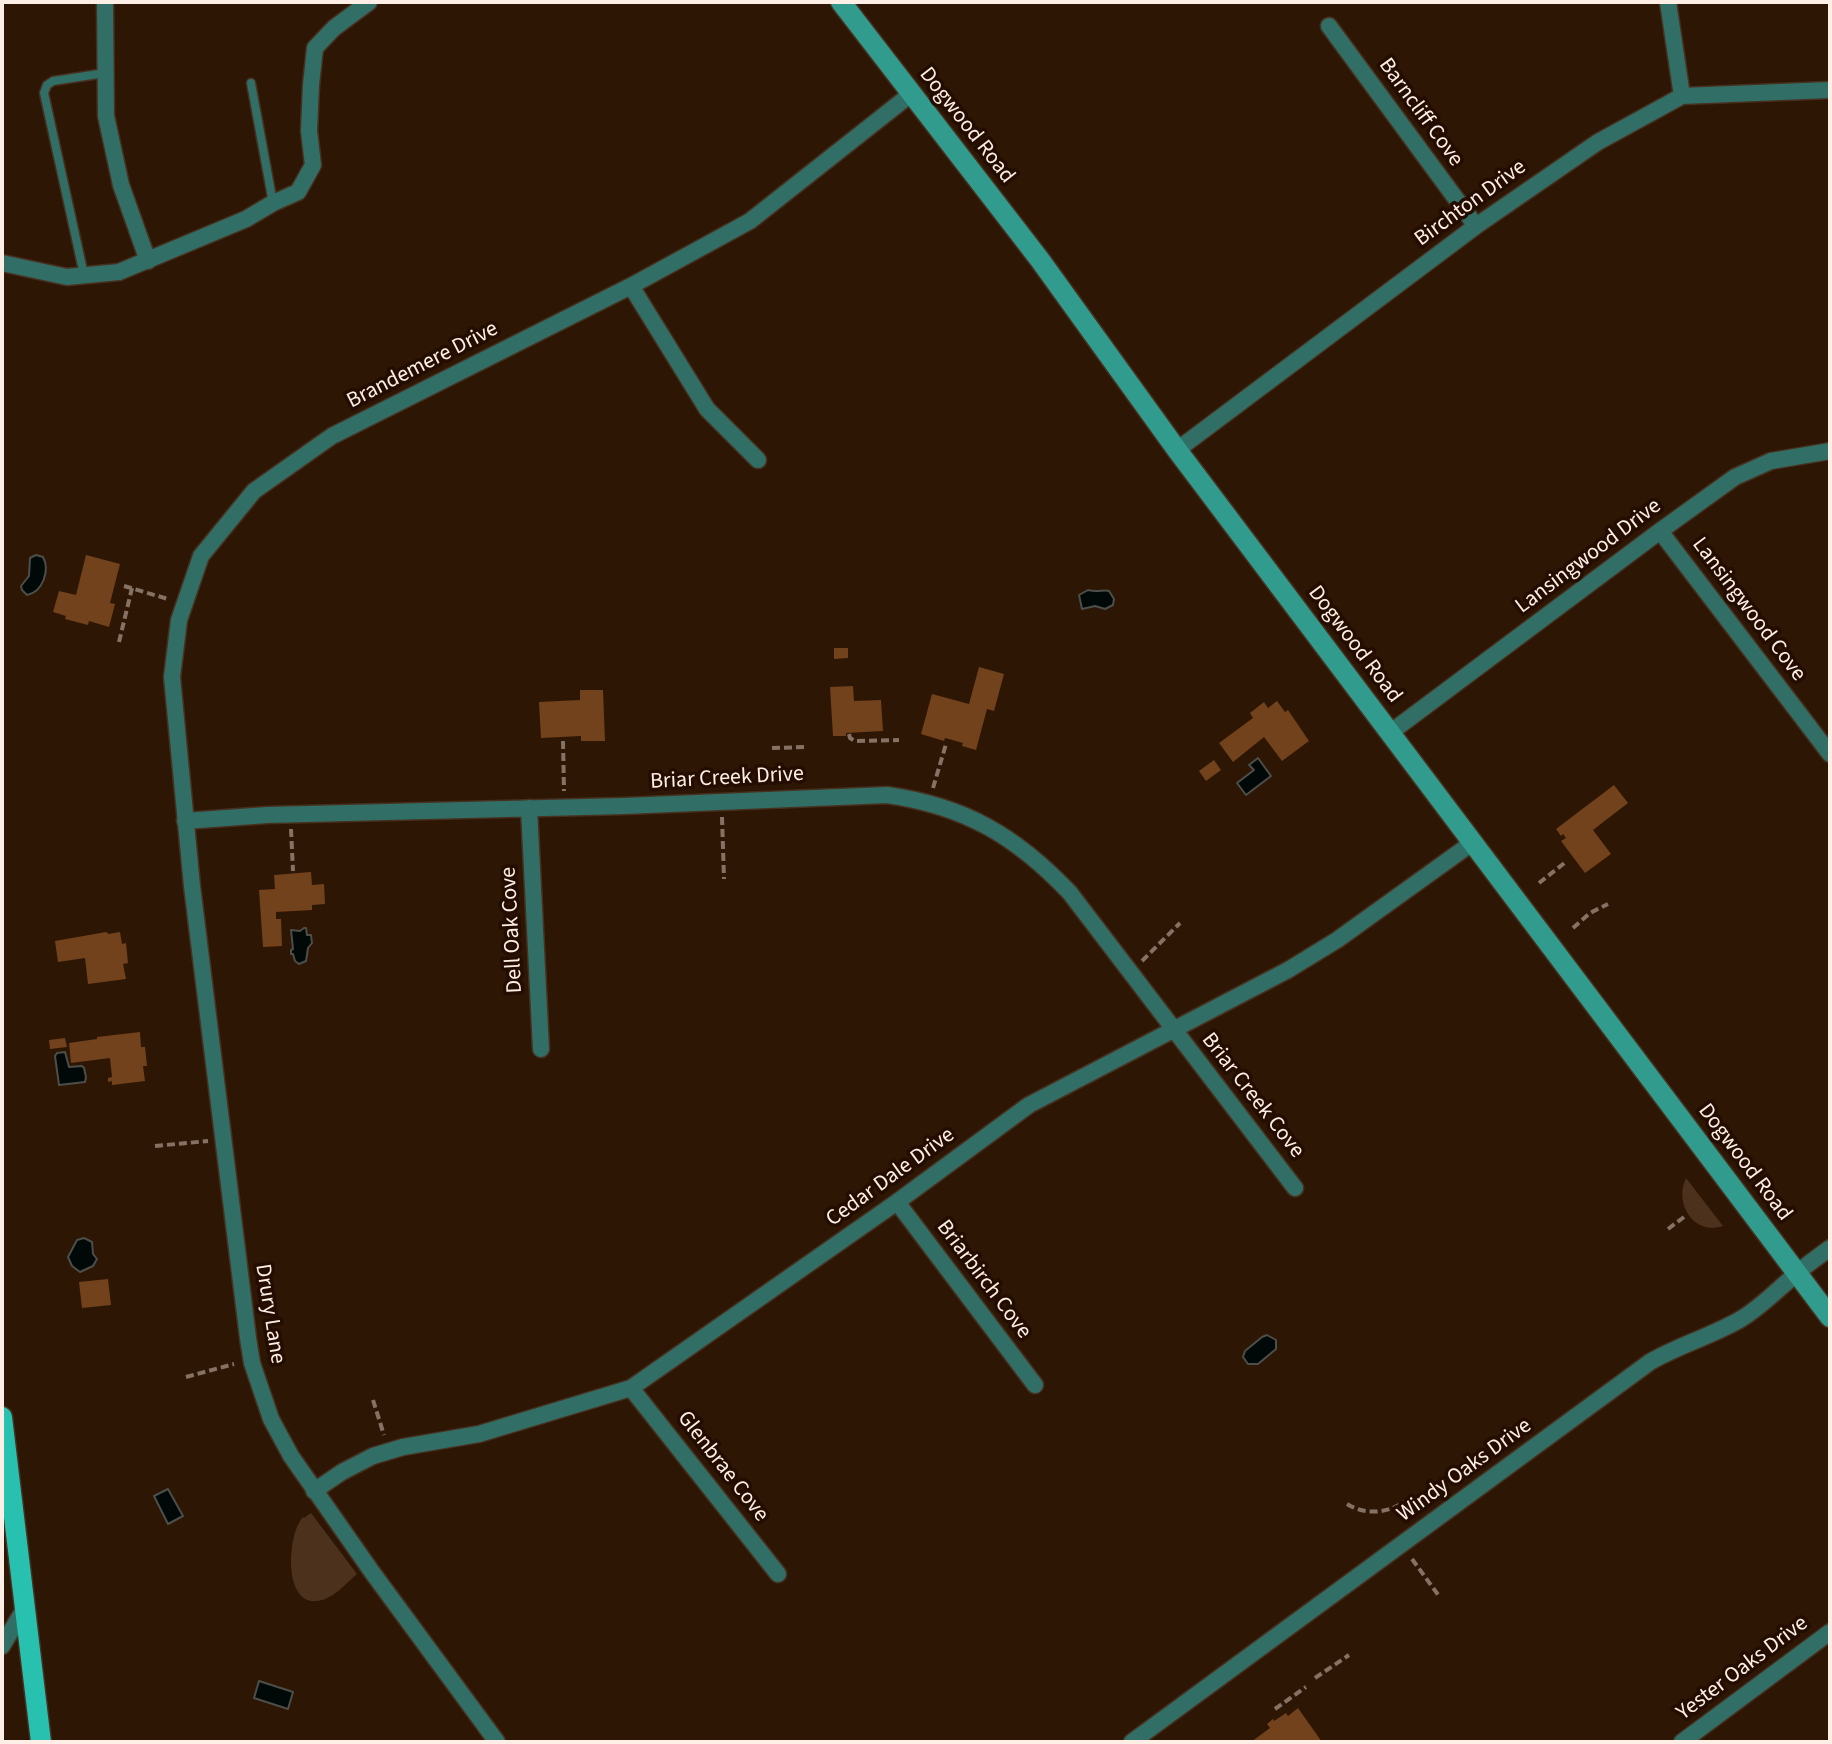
<!DOCTYPE html>
<html>
<head>
<meta charset="utf-8">
<style>
  body { margin:0 }
  #map { position:relative; width:1832px; height:1744px; overflow:hidden; background:#2e1604; font-family:"Source Sans 3",sans-serif }
  canvas { display:block }
  .frame { position:absolute; inset:0; border:4px solid #fdefe6; pointer-events:none }
</style>
</head>
<body>
<div id="map">
<canvas width="1832" height="1744"></canvas>
<div class="frame"></div>
</div>
<script>
const context = document.querySelector('canvas').getContext('2d');
context.lineJoin = 'round';
function fill(path, color) { context.fillStyle = color; context.fill(path, 'evenodd'); }
function stroke(path, color, width, dash) { context.strokeStyle = color; context.lineWidth = width; context.lineCap = dash ? 'butt' : 'round'; context.setLineDash(dash || []); context.stroke(path); }
function label(font, color, halo, rows, align = 'center') {
  context.font = font + ' "Source Sans 3",sans-serif'; context.lineWidth = 7; context.setLineDash([]); context.textBaseline = 'middle'; context.strokeStyle = halo; context.fillStyle = color; for (const [text, x, y, turn = 0] of rows) {
    context.save(); context.translate(x, y); context.rotate((+turn || 0) * Math.PI / 180); context.textAlign = isNaN(turn) ? turn : align; if (halo) context.strokeText(text, 0, 0); context.fillText(text, 0, 0); context.restore();
  }
}
const green = new Path2D(`
  M1686 1178 1723 1226C1693 1236 1674 1203 1686 1178Z
  M311 1513 357 1574C346 1583 334 1599 317 1601 283 1605 287 1534 303 1517L304 1518Z`);
const water = new Path2D(`
  M36 555 43 557C50 570 43 592 27 595L22 590 21 586 29 576 30 558Z
  M1088 590C1098 593 1104 589 1109 591L1114 599 1113 605 1105 609 1095 606 1082 609 1079 595Z
  M1258 758 1271 776 1246 795 1237 783 1254 770 1249 765Z
  M304 928H306L307 935H311L312 943 308 948 306 961 299 964 295 961 293 954H291V950L293 949 291 930 300 931Z
  M65 1052 69 1067 82 1066 84 1068 86 1077 85 1082 59 1085 55 1056 57 1053Z
  M84 1238 92 1242 93 1254 97 1259 93 1266 80 1272 72 1266 68 1257 77 1240Z
  M1267 1335 1276 1340V1349L1258 1364H1248L1243 1357 1245 1351 1262 1337Z
  M168 1489 183 1516 168 1524 154 1496Z
  M259 1681 293 1692 288 1709 254 1698Z`);
const building = new Path2D(`
  M86 555 120 564 110 603 115 604 109 627 89 621 88 625 65 619 66 616 53 612 59 591 76 595Z
  M834 648H848V658L834 659Z
  M979 667 1004 674 994 711 987 709 976 750 962 746 963 743 945 738 944 741 921 734 932 694 969 704Z
  M853 686 854 701 881 700 883 731 846 733V736H833L830 687Z
  M580 690H603L605 741H581V736L541 738 539 702 580 700Z
  M1277 701 1285 712 1288 710 1309 741 1282 761 1264 737 1233 762 1219 743 1253 718 1250 713 1264 702 1268 708Z
  M1214 760 1221 770 1206 781 1199 771Z
  M1614 785 1628 803 1593 830 1611 854 1585 873 1561 841 1566 838 1563 834 1561 836 1556 829Z
  M311 872 312 885 324 884 325 904 312 905V910L276 912V919H281L282 946 263 947 259 890 275 889 274 875Z
  M106 932 109 934 120 932 122 944 126 943 128 963 123 964 126 979 88 984 85 958 58 962 55 941Z
  M140 1032 141 1047H145L147 1066H143L145 1081 112 1085V1081L108 1082V1078L112 1077 110 1058 71 1063 69 1043 97 1039V1037Z
  M65 1038 67 1047 50 1049 49 1040Z
  M108 1279 111 1305 82 1308 79 1282Z
  M1298 1708 1322 1742H1251L1270 1728 1267 1724 1273 1719 1274 1721 1286 1713 1288 1716Z`);
const path = new Path2D(`
  M124 586 168 599
  M119 642 132 588
  M849 734 850 738 855 741 899 740
  M563 741 564 791
  M772 748 808 747
  M933 788 946 744
  M722 817 724 879
  M291 829 293 871
  M1539 883 1567 861
  M1573 928 1590 913 1608 904
  M1142 961 1180 923
  M155 1146 208 1141
  M1668 1229 1684 1217
  M186 1377 234 1364
  M373 1400 384 1435
  M1347 1504C1366 1516 1390 1513 1407 1500
  M1412 1559 1439 1596
  M1315 1678 1349 1655
  M1275 1709 1306 1687`);
const lane = new Path2D(`
  M251 83 273 203
  M84 275 44 93 47 85 53 81 105 73`);
const street = new Path2D(`
  M105 2 106 116 121 185 148 261
  M1668 2 1682 96
  M1329 26 1476 226
  M2 263 67 277 119 272 246 219 273 203 298 192 313 165 309 131 311 85 315 48 334 28 369 2
  M631 286 707 409 758 460
  M1177 450 1476 226 1598 142 1682 96 1830 90
  M1660 531 1830 754
  M1391 732 1660 531 1735 477 1771 461 1830 451
  M529 808 541 1049
  M185 821 267 815 624 806 887 795C965 806 1016 836 1070 893L1295 1188
  M897 1202 1035 1385
  M631 1388 778 1574
  M314 1491 342 1472 373 1456 403 1447 479 1434 631 1388 897 1202 1029 1105 1288 970 1337 940 1472 843
  M2 1646 25 1608
  M497 1742 372 1572 291 1456 271 1419 252 1363 248 1338 192 886 172 677 179 620 201 556 254 491 332 436 631 286 750 221 911 94
  M1132 1742 1650 1362C1679 1345 1712 1336 1741 1319 1761 1307 1777 1290 1795 1275 1806 1265 1818 1257 1830 1248
  M1682 1742 1830 1632`);
const secondary = new Path2D(`
  M841 2 1040 260 1177 450 1830 1317`);
const primary = new Path2D(`
  M2 1417 41 1742`);
const streetNames = [
  ["Barncliff Cove",1420,113,54],
  ["Dogwood Road",966,126,52],
  ["Birchton Drive",1471,204,-36],
  ["Brandemere Drive",423,366,-27],
  ["Lansingwood Drive",1589,557,-37],
  ["Lansingwood Cove",1748,610,53],
  ["Dogwood Road",1354,645,53],
  ["Briar Creek Drive",727,779,-3],
  ["Dell Oak Cove",513,930,-93],
  ["Briar Creek Cove",1252,1096,52],
  ["Dogwood Road",1744,1163,53],
  ["Cedar Dale Drive",891,1178,-36],
  ["Briarbirch Cove",983,1280,53],
  ["Drury Lane",269,1314,81],
  ["Glenbrae Cove",722,1467,52],
  ["Windy Oaks Drive",1465,1471,-36],
  ["Yester Oaks Drive",1743,1669,-37]
];
fill(green, '#4c311c');
fill(water, '#000907');
stroke(water, '#4c4e4a', 2);
fill(building, '#72421c');
stroke(lane, '#47301f', 11);
stroke(street, '#47301f', 19);
stroke(secondary, '#47301f', 23);
stroke(primary, '#47301f', 23);
stroke(path, '#867264', 4, [8, 4]);
stroke(lane, '#316e65', 8);
stroke(street, '#316e65', 16);
stroke(secondary, '#319c8e', 20);
stroke(primary, '#28c0ae', 20);
label('22px', '#fdefe6', '#240d00', streetNames);
</script>
</body>
</html>
